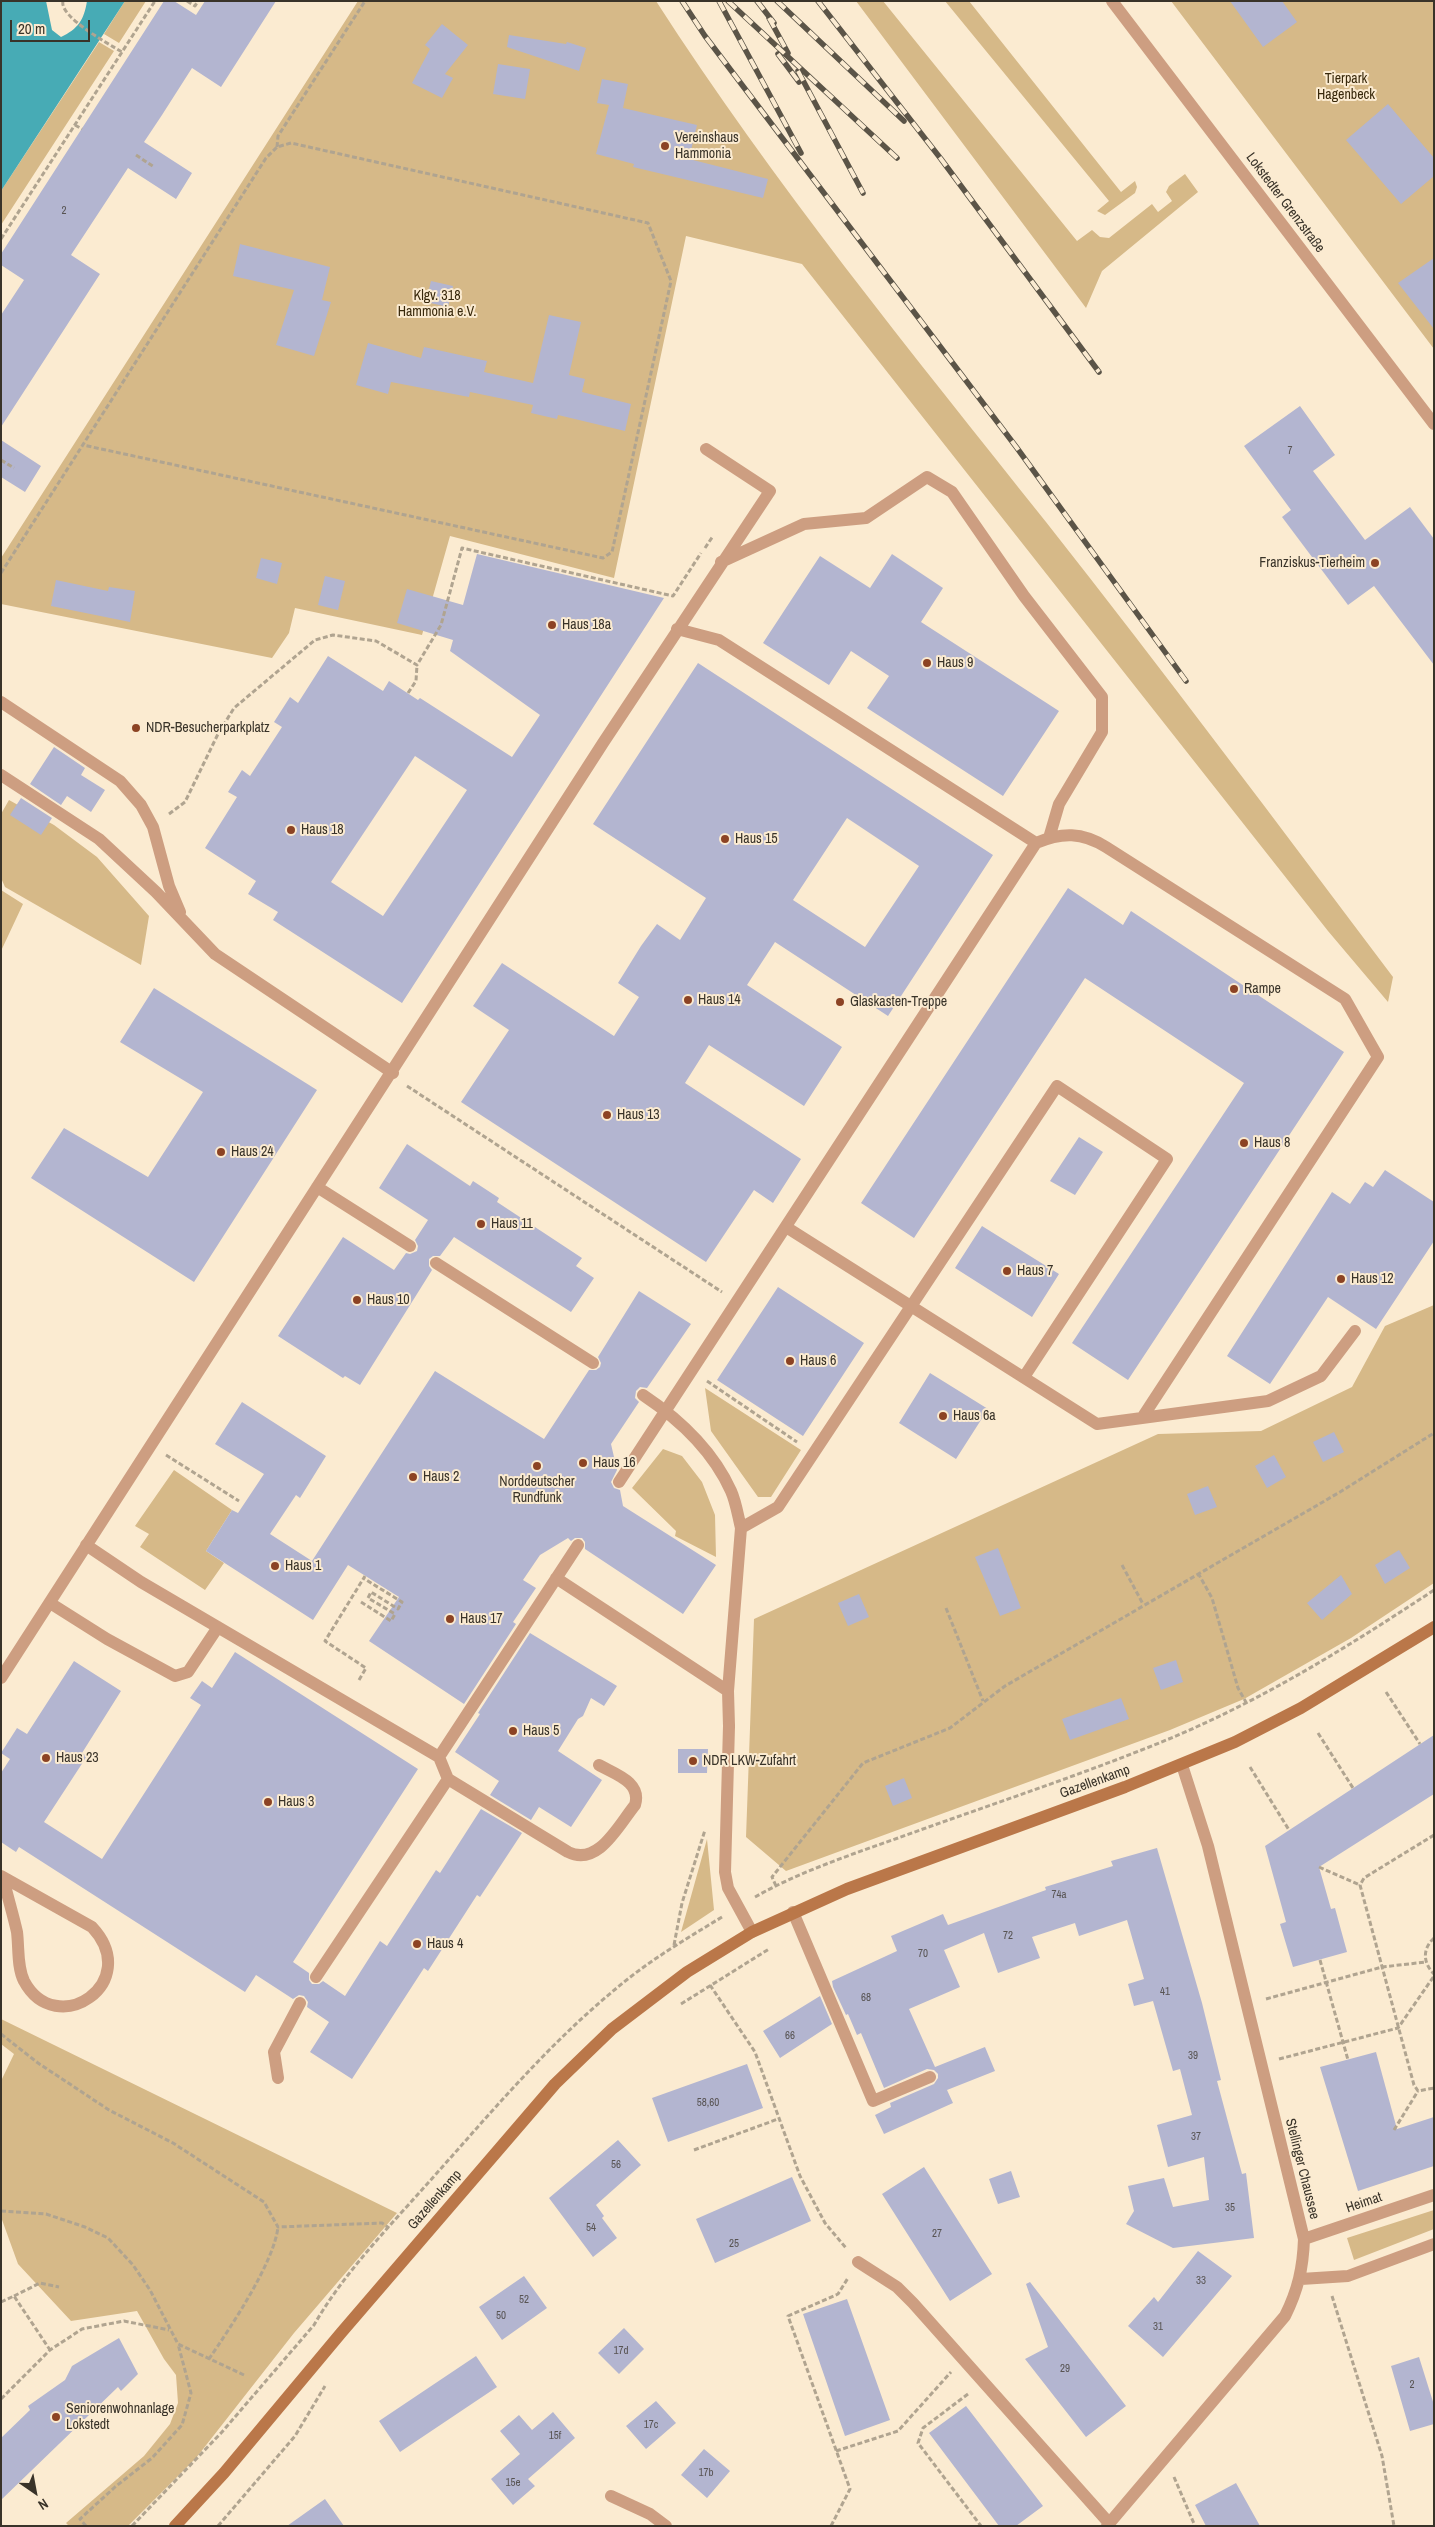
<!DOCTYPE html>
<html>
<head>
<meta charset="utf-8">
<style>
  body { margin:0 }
  #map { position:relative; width:1435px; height:2527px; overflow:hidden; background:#fbebd1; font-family:"Archivo Narrow",sans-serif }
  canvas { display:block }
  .frame { position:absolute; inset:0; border:2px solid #393329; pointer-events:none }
  .north { position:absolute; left:10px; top:2467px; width:50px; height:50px; -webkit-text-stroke:4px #fbebd1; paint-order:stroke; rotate:147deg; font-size:14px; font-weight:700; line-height:20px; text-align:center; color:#393329 }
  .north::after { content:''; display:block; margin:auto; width:18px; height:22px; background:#393329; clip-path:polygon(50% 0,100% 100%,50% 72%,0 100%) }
  .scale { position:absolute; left:10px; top:20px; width:80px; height:22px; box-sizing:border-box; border:2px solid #393329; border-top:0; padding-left:6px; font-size:15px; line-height:18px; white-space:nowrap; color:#393329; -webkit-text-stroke:4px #fbebd1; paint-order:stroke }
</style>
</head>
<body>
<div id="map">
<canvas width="1435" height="2527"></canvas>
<div class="frame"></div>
<div class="north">N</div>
<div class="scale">20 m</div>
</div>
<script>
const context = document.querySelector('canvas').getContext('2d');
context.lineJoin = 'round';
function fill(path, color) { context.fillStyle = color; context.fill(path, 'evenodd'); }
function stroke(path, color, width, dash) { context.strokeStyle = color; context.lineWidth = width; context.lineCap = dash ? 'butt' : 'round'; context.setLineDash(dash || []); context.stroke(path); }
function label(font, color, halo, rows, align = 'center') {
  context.font = font + ' "Archivo Narrow",sans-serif'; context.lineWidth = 4; context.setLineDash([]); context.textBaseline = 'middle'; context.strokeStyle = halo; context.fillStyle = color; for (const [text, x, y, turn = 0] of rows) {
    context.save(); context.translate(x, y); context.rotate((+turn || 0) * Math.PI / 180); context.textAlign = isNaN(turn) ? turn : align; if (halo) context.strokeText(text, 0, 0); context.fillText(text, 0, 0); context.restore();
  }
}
const green = new Path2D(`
  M125 1H146L119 43 104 34Z
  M358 1H656C774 184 911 352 1046 522 1164 672 1278 824 1393 977L1388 1002 1328 931 802 264 686 236 614 578 450 536 422 635 295 608 289 633 272 658 1 604V558Z
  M856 1H883L1077 241 1092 230 1100 237 1109 238 1152 204 1158 212 1172 201 1166 192 1169 186 1185 174 1198 192 1102 271 1086 308Z
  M945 1H969L1121 192 1135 181 1137 187 1135 193 1105 215 1097 211 1109 201Z
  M1171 1H1434V349Z
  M99 42 114 51 1 225V191Z
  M9 800 54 825 97 857 149 916 141 965 5 887 1 878V814Z
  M1 890 23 904 1 951Z
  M1434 1305V1583L1351 1638 1244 1699 1170 1730 786 1871 746 1837 754 1619 1158 1434 1261 1431 1352 1387 1385 1326Z
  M705 1388 801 1450 771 1497H758L711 1431Z
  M663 1449 682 1456 702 1482 715 1515 716 1557 675 1536 676 1531 632 1488Z
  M174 1470 232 1510 206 1551 224 1563 205 1590 140 1547 149 1534 135 1526Z
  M707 1839 714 1910 681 1932Z
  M1 2019 397 2213 294 2333 196 2458 128 2526H69L66 2523 144 2456 170 2424 178 2403 176 2375 164 2359 137 2311 71 2321 18 2264 1 2217V2081L14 2054 1 2044Z
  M1434 2210V2229L1354 2260 1347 2238Z`);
const water = new Path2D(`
  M1 1H46L52 30 61 37C78 29 84 20 87 1H125L1 191Z`);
const building = new Path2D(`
  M164 1H174L196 15 205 1H276L221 87 192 68 162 115 144 142 192 173 176 199 128 168 71 255 100 274 1 427V315L24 280 1 265V254Z
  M1230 1H1282L1297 22 1263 47Z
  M442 24 468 45 445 74 453 78 442 98 412 83 430 49 425 45Z
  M509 35 566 44 567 42 586 48 579 71 507 47Z
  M498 64 530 69 525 99 493 94Z
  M602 79 628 84 623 108 697 125 689 159 768 179 763 198 633 167 634 164 596 154 609 105 597 103Z
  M1388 104 1434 158V176L1401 204 1346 140Z
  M240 244 330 267 322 300 331 302 314 356 276 345 294 290 233 276Z
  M1434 258V329L1398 283Z
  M431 281 453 286 448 307 426 302Z
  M549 315 581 322 569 375 585 379 582 392 631 404 625 431 558 415 557 419 531 413 533 405 470 392 469 397 391 382 388 394 356 385 368 343 421 358 424 347 487 361 484 372 533 383Z
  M1300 406 1335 455 1313 471 1365 540 1410 507 1434 539V665L1374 586 1348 605 1282 517 1291 510 1244 446Z
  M1 440 41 466 25 492 1 477Z
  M477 554 664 598 402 1003 273 920 278 912 248 894 256 881 205 848 237 797 228 792 242 770 250 776 282 727 274 722 290 697 298 703 328 656 383 691 389 681 418 700 420 698 512 757 540 715 450 651 453 640 397 623 407 589 463 605ZM415 756 467 790 383 916 331 882Z
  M892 554 943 588 921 622 1059 711 1003 796 867 708 889 676 851 651 829 685 763 643 820 556 870 588Z
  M261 558 282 563 277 584 256 578Z
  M325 576 345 581 338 610 318 605Z
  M56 580 108 591 109 587 135 591 130 622 51 606Z
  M698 663 993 855 888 1016 775 942 747 985 842 1047 804 1106 709 1045 685 1083 801 1159 773 1203 754 1190 706 1262 461 1102 509 1030 473 1006 502 963 614 1036 639 997 618 983 641 946 657 924 680 940 706 898 593 824ZM847 818 919 866 865 947 793 900Z
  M54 747 85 768 81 775 105 790 91 812 67 796 61 805 30 784Z
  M21 798 52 818 41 835 10 815Z
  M1068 888 1123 925 1131 911 1344 1052 1128 1380 1072 1343 1244 1083 1085 978 914 1238 861 1203Z
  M154 988 317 1090 194 1282 31 1178 64 1128 148 1177 203 1092 120 1042Z
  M1079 1137 1103 1152 1075 1195 1050 1181Z
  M407 1144 470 1186 473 1181 499 1198 497 1202 582 1258 576 1266 594 1278 571 1312 454 1237 440 1256H433L429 1259V1266L432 1270 360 1385 345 1376 343 1378 278 1336 343 1237 394 1270 406 1253 410 1254 417 1251 418 1246 415 1240 428 1220 379 1188Z
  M1385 1170 1434 1202V1241L1376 1329 1328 1297 1270 1384 1227 1356 1332 1192 1350 1204 1365 1182 1373 1187Z
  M982 1226 1059 1274 1032 1317 955 1268Z
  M778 1287 864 1343 803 1436 717 1380Z
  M639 1291 691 1324 647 1388 640 1387 636 1391 635 1398 639 1402 611 1444 617 1470 611 1482 614 1488 620 1490 623 1506 716 1565 683 1614 585 1549V1542L582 1538H575L571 1541 568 1538 540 1555 523 1580 536 1588 513 1622 516 1624 464 1704 369 1641 399 1597 348 1565 313 1620 206 1551 232 1510 238 1513 264 1474 215 1444 242 1402 326 1456 300 1498 296 1495 270 1534 312 1561 435 1371 544 1439 589 1370H596L600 1367 601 1363 598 1357Z
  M930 1373 988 1409 956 1459 899 1423Z
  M1334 1432 1344 1452 1323 1462 1313 1442Z
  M1274 1455 1286 1477 1267 1488 1255 1466Z
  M1208 1486 1217 1507 1195 1515 1187 1494Z
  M998 1548 1021 1608 1000 1616 975 1557Z
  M1399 1550 1410 1568 1385 1584 1375 1565Z
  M1341 1575 1352 1594 1322 1620 1307 1603Z
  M859 1594 869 1617 848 1626 838 1603Z
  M530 1633 617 1686 604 1706 591 1698 583 1716 578 1719 558 1751 602 1780 571 1827 539 1807 531 1820 490 1795 499 1781 455 1752 480 1714 478 1713Z
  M235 1652 418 1769 293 1962 309 1973V1980L312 1984H319L323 1981 345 1996 380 1941 387 1946 436 1870 440 1873 481 1809 522 1833 480 1897 477 1895 428 1971 424 1968 352 2079 310 2052 329 2022 307 2007 308 2002 304 1996 299 1995 293 1999 256 1975 245 1992 19 1847 16 1852 1 1842V1773L10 1759 1 1753 17 1728 27 1734 74 1661 121 1691 82 1753 87 1756 44 1822 102 1859 201 1705 190 1698 202 1681 212 1688Z
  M1176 1660 1183 1682 1161 1690 1153 1668Z
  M1121 1698 1129 1719 1070 1740 1062 1719Z
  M1434 1735V1794L1319 1867 1331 1909 1335 1908 1347 1952 1293 1967 1280 1924 1286 1922 1265 1846Z
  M678 1749H708L707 1773H678Z
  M904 1778 912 1798 893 1806 885 1786Z
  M1157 1848 1202 2003 1221 2080 1217 2081 1242 2174 1246 2173 1254 2238 1173 2248 1126 2224 1134 2211 1128 2186 1164 2178 1173 2207 1209 2200 1204 2157 1168 2167 1157 2125 1192 2115 1180 2069 1173 2071 1153 2001 1134 2006 1128 1984 1144 1979 1127 1920 1079 1936 1075 1923 1032 1937 1040 1958 998 1973 984 1933 944 1950 960 1987 909 2009 935 2067 985 2047 995 2071 947 2090 953 2103 884 2134 875 2115 891 2107 890 2103 934 2084 938 2078V2074L934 2070 927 2069 884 2088 861 2033 857 2035 848 2014 846 2015 833 1987 832 1981 897 1951 891 1936 943 1914 948 1925 1046 1890 1045 1887 1113 1866 1111 1861Z
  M820 1996 832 2024 780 2058 763 2031Z
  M1376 2052 1397 2129 1434 2117V2166L1358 2191 1320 2067Z
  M747 2064 763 2108 668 2142 652 2098Z
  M618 2140 641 2165 596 2205 604 2216 602 2218 617 2238 593 2257 549 2198Z
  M924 2167 992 2274 950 2301 882 2194Z
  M1011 2171 1020 2197 998 2204 989 2179Z
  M792 2177 811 2221 715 2263 696 2219Z
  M1198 2251 1232 2276 1163 2357 1128 2326 1154 2297 1158 2302Z
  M524 2276 547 2308 502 2340 479 2307Z
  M1030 2282 1126 2406 1086 2437 1025 2359 1048 2347 1026 2284Z
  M847 2299 890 2420 845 2436 803 2314Z
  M624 2328 644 2349 619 2374 598 2353Z
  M119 2338 138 2374 121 2391 118 2387 1 2500V2438L30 2410 28 2406 65 2380 72 2366Z
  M476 2356 497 2387 400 2452 379 2421Z
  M1419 2357 1434 2405V2424L1410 2431 1391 2366Z
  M656 2401 676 2423 646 2449 626 2426Z
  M966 2406 1043 2506 1016 2526H999L929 2433Z
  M553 2412 575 2438 528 2479 535 2486 513 2505 491 2479 520 2454 500 2431 519 2415 532 2430Z
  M704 2449 730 2471 707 2498 681 2475Z
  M1236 2483 1260 2526H1206L1195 2505Z
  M325 2499 344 2526H287Z`);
const path = new Path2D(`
  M63 1C59 17 109 44 122 52
  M187 1 195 6 198 1
  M75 125 82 129
  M277 147 278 136 365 1
  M136 155 154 167
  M1 239 155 1
  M1 460 14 468
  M705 548 713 536
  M1 573 266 158 277 147 291 143 648 223 671 281 612 552 603 558 83 445
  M408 693 416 681 417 665
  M169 814 185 802 218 734 234 708 315 640 333 635 376 641 417 665 441 625 462 548 673 596 701 553
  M407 1086 722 1292
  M707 1381 797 1442
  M166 1455 239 1501
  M1122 1565 1143 1604
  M1198 1573 1212 1598 1238 1688 1247 1704
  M361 1602 391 1621 395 1614 368 1598 371 1592 398 1609 402 1602 363 1578
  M946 1608 983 1701
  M359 1680 366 1668 325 1641 365 1576
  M1386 1692 1420 1744
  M1318 1733 1353 1788
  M1250 1767 1289 1830
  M1434 1835 1364 1878 1360 1885 1414 2085 1418 2091 1434 2088
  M1319 1867 1360 1885
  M776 1886 772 1877 863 1763 950 1728 1005 1686 1340 1492 1434 1433
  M755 1897C799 1872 850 1855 898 1838 978 1809 1060 1782 1139 1751 1248 1709 1337 1654 1434 1590
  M1434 1938C1422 1949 1423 1963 1434 1974
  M674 1945 682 1903 705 1830
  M1320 1960 1348 2060
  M710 1985 755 2052 800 2176 825 2223 846 2248
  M1266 1999 1382 1967 1426 1962
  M681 2004 769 1949
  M1 2034 38 2063 109 2110 173 2143 264 2202 278 2227 382 2223 389 2228
  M1279 2059 1398 2028 1434 1976
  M1394 2130 1418 2091
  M694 2150 778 2119
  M1 2211 46 2214 85 2227 108 2238 133 2265 150 2290 178 2344 244 2375
  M14 2296 40 2283 59 2287
  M1332 2296 1382 2456 1394 2526
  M1 2302 14 2296 50 2350
  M209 2359C230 2328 274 2263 278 2227
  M968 2394 923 2428 918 2443 981 2526
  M1 2399 50 2350 82 2329 124 2321 169 2330
  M836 2451 898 2431 951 2372
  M1174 2477 1195 2526
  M86 2526 80 2519 115 2487 152 2458 182 2425 191 2393 178 2344
  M132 2526 222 2432 314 2325C343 2274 389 2227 428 2183 489 2115 547 2045 618 1987 650 1960 686 1939 722 1917
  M218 2526 295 2436 325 2386
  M831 2526 850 2489 788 2316 838 2294 848 2278`);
const lane = new Path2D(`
  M721 562 804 524 866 518 927 477 952 492 1024 596 1102 697V732L1059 804 1049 838
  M677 629 719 640 1036 843
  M1 702 120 781 141 805 153 827 169 886 180 912
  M1 775 99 839 156 892 215 954 393 1073
  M317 1187 410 1246
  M436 1263 593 1363
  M643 1395C679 1419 713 1451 731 1491 736 1502 738 1516 741 1528
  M1142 1418 1268 1401 1321 1376 1355 1331
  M619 1482 1036 843C1062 832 1082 832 1106 847L1345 999 1378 1057 1142 1418 1097 1424 786 1227
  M86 1545 141 1582 439 1757 448 1779 316 1977
  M556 1578 728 1691
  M50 1603 107 1639 175 1676 188 1672 218 1627
  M1 1678 603 743 770 491 706 449
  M729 1726 728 1691 741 1528 778 1507 1057 1086 1167 1159 1024 1377
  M439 1757 578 1545
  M448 1779 568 1852C598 1867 618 1826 635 1805 642 1782 615 1774 599 1765
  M1 1876 92 1927C144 1983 56 2041 24 1981 17 1967 19 1948 17 1932 13 1914 7 1895 3 1877
  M793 1912 873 2101 930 2077
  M278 2078 274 2052 300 2003`);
const street = new Path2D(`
  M1112 1 1434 424
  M729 1726 725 1872 728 1888 752 1932
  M1304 2239 1434 2195
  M858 2262 897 2287 913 2303 1109 2523
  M1301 2279 1348 2276 1434 2244
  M611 2496 650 2514 666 2526
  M1107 2526 1285 2316C1298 2290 1303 2268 1304 2239L1208 1846 1182 1765`);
const secondary = new Path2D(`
  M175 2526 224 2473 341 2333 555 2084 612 2029 687 1972 752 1932 847 1889 1125 1787 1235 1742 1301 1708 1434 1627`);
const rail = new Path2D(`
  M682 1 705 36 1017 448 1186 681
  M719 1 801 153
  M728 1 897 158
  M757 1 774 23
  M777 1 904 121
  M818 1 941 159 1099 372
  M769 18 788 53
  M778 54 799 82
  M798 71 863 193`);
const markers = [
  [665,146,5,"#8c4324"],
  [1375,563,5,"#8c4324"],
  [552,625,5,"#8c4324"],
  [927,663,5,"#8c4324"],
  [136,728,5,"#8c4324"],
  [291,830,5,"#8c4324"],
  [725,839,5,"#8c4324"],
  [1234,989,5,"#8c4324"],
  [688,1000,5,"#8c4324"],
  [840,1002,5,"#8c4324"],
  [607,1115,5,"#8c4324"],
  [1244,1143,5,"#8c4324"],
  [221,1152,5,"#8c4324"],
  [481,1224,5,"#8c4324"],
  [1007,1271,5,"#8c4324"],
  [1341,1279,5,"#8c4324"],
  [357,1300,5,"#8c4324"],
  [790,1361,5,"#8c4324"],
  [943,1416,5,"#8c4324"],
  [583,1463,5,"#8c4324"],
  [537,1466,5,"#8c4324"],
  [413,1477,5,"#8c4324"],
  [275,1566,5,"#8c4324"],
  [450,1619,5,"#8c4324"],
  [513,1731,5,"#8c4324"],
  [46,1758,5,"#8c4324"],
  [693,1761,5,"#8c4324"],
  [268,1802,5,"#8c4324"],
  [417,1944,5,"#8c4324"],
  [56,2417,5,"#8c4324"]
];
const numberNames = [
  ["2",64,211],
  ["7",1290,451],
  ["74a",1059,1895],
  ["72",1008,1936],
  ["70",923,1954],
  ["41",1165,1992],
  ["68",866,1998],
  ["66",790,2036],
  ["39",1193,2056],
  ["58,60",708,2103],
  ["37",1196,2137],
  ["56",616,2165],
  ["35",1230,2208],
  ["54",591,2228],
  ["27",937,2234],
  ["25",734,2244],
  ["33",1201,2281],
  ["52",524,2300],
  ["50",501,2316],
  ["31",1158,2327],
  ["17d",621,2351],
  ["29",1065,2369],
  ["2",1412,2385],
  ["17c",651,2425],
  ["15f",555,2436],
  ["17b",706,2473],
  ["15e",513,2483]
];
const parkNames = [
  ["Tierpark",1346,79],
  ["Hagenbeck",1346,95],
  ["Klgv. 318",437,296],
  ["Hammonia e.V.",437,312]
];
const poiNames = [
  ["Vereinshaus",675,138],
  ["Hammonia",675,154],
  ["Franziskus-Tierheim",1365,563,"right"],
  ["Haus 18a",562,625],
  ["Haus 9",937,663],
  ["NDR-Besucherparkplatz",146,728],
  ["Haus 18",301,830],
  ["Haus 15",735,839],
  ["Rampe",1244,989],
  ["Haus 14",698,1000],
  ["Glaskasten-Treppe",850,1002],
  ["Haus 13",617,1115],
  ["Haus 8",1254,1143],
  ["Haus 24",231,1152],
  ["Haus 11",491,1224],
  ["Haus 7",1017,1271],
  ["Haus 12",1351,1279],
  ["Haus 10",367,1300],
  ["Haus 6",800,1361],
  ["Haus 6a",953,1416],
  ["Haus 16",593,1463],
  ["Haus 2",423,1477],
  ["Norddeutscher",537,1482,"center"],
  ["Rundfunk",537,1498,"center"],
  ["Haus 1",285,1566],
  ["Haus 17",460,1619],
  ["Haus 5",523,1731],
  ["Haus 23",56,1758],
  ["NDR LKW-Zufahrt",703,1761],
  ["Haus 3",278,1802],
  ["Haus 4",427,1944],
  ["Seniorenwohnanlage",66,2409],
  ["Lokstedt",66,2425]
];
const streetNames = [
  ["Lokstedter Grenzstraße",1285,203,53],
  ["Gazellenkamp",1095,1782,-20],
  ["Stellinger Chaussee",1302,2169,76],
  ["Gazellenkamp",435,2200,-49],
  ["Heimat",1364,2203,-19]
];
fill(green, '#d6b988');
fill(water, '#47abb5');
fill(building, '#b3b5d0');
stroke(path, '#b0a490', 3, [5, 2.5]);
stroke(lane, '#cd9e81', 12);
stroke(street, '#cd9e81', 12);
stroke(secondary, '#ba7749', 12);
stroke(rail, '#5b5447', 5.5);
stroke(rail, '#fbebd1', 4, [11]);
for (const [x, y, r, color] of markers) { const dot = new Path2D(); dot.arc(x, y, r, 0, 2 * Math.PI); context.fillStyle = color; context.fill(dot); stroke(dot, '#fbebd1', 2); }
label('11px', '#585453', null, numberNames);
label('14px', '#38280b', '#fbebd1', parkNames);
label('14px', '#393329', '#fbebd1', poiNames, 'left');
label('14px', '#393329', '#fbebd1', streetNames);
</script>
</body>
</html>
